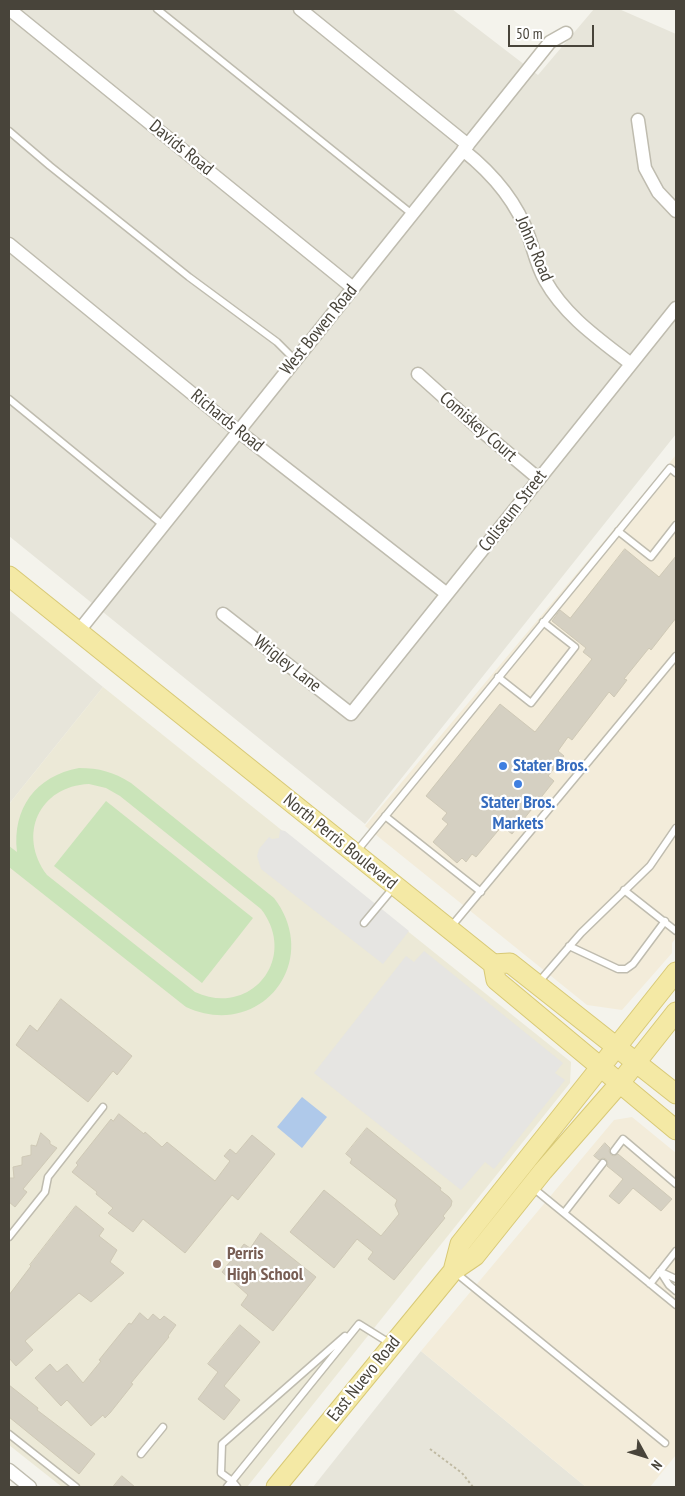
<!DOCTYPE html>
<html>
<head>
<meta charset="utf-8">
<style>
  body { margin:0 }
  #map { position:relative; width:685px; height:1496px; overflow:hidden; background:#f4f3ec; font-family:"PT Sans Narrow",sans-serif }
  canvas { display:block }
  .frame { position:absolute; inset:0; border:10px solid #48443a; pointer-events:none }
  .north { position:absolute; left:620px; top:1431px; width:50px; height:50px; -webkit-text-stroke:4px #fff; paint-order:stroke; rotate:129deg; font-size:14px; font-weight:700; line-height:20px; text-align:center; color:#48443a }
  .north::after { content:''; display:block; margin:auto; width:18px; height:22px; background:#48443a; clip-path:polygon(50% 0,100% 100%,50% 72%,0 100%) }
  .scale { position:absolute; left:508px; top:25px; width:86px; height:22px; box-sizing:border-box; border:2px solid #48443a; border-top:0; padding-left:6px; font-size:15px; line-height:18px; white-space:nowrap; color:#48443a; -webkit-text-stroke:4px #fff; paint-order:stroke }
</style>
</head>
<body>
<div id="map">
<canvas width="685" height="1496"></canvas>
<div class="frame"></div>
<div class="north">N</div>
<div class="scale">50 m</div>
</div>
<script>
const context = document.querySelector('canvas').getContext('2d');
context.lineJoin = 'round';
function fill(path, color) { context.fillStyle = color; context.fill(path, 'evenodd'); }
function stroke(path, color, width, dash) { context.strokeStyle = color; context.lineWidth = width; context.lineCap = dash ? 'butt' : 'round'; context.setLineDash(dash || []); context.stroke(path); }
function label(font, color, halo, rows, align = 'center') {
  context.font = font + ' "PT Sans Narrow",sans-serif'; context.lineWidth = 4.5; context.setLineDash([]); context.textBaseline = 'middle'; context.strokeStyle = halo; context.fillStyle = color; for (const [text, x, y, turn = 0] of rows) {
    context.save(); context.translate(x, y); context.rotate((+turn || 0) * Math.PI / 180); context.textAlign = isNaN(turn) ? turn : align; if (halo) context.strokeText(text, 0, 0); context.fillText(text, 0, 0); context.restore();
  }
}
const residential = new Path2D(`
  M9 9H452L538 75 594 9H619L676 34V434L365 824 9 536Z
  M9 610 103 687 9 804Z
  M421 1351 586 1487H313Z`);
const commercial = new Path2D(`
  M676 455V938L672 943V953L622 1010 587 1005 365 826Z
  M632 1117 676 1153V1455L650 1487H586L421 1351 614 1120Z`);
const education = new Path2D(`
  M103 687 571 1062 570 1083 247 1487H62L9 1445V804Z`);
const green = new Path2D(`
  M79 768C99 768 114 772 131 783L274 898C323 962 260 1041 186 1007L9 867V846L17 852C12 808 36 776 79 768ZM89 784 106 788 120 796 261 909C299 958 251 1018 195 992L47 875C17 835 39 786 89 784Z
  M106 801 253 918 202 983 54 866Z`);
const parking = new Path2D(`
  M280 830 285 831 409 931 383 964 261 869 257 856 259 849 269 837 272 839 279 838Z
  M424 951 563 1063 555 1073 565 1080 494 1169 485 1162 461 1190 314 1073 406 956 414 962Z`);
const water = new Path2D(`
  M302 1097 327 1117 302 1148 277 1127Z`);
const building = new Path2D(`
  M625 549 659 577 676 556V618L651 650 649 648 624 679 627 680 614 697 609 692 572 740 568 737 558 751 564 756 548 776 554 781 512 834 502 826 476 857 472 854 466 862 462 858 457 863 433 842 448 824 442 819 447 813 426 796 500 704 535 732 592 659 583 652 586 648 552 621 560 610 570 618Z
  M61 999 132 1056 117 1075 113 1071 88 1102 16 1045 30 1025 37 1031Z
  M119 1114 144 1134 145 1132 162 1147 167 1142 215 1181 230 1161 224 1156 230 1149 236 1154 252 1135 275 1154 238 1200 232 1195 185 1253 143 1219 133 1232 108 1213 113 1208 96 1194 97 1192 72 1172 78 1165 76 1163 111 1119 113 1121Z
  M367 1128 441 1188 440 1190 449 1197 452 1201 451 1206 443 1216 445 1218 394 1280 368 1259 373 1252 357 1239 334 1268 290 1232 324 1190 381 1236 399 1214 395 1205 397 1200 350 1163 352 1159 346 1154Z
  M41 1133 50 1141V1144L57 1148 23 1189 27 1192 15 1207 9 1202V1178H14L13 1167 22 1165V1157L31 1155V1145L36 1146Z
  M605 1143 610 1148 609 1151 611 1155 614 1156 618 1154 672 1199 661 1211 633 1188 619 1204 609 1196 623 1179 607 1166 608 1163 606 1159 603 1158 599 1160 594 1156Z
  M76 1206 104 1229 99 1236 117 1250 110 1262 124 1273 91 1302 79 1293 25 1341 33 1350 16 1366 9 1358V1295L31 1266 30 1265Z
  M261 1233 316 1277 273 1331 241 1305 248 1295 222 1272 244 1244 250 1248Z
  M140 1313 148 1320 153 1314 160 1320 164 1316 176 1325 168 1336 169 1337 131 1383 133 1384 110 1413 105 1418 103 1415 91 1426 67 1400 61 1406 35 1378 50 1364 57 1372 67 1364 83 1383 101 1361 99 1360 129 1323 131 1324Z
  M240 1325 260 1342 224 1386 240 1400 224 1420 198 1399 218 1372 208 1364Z
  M9 1385 38 1408 37 1410 95 1454 79 1474 9 1417Z
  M122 1476 135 1487H113Z`);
const path = new Path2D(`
  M430 1449 462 1473 473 1487`);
const lane = new Path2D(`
  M157 9 412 214
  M9 131 50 166 189 277 277 342 295 360
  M9 399 163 525
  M618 531 651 557 676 525
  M498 677 531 703 575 647 543 622
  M385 816 481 892
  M356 852 670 468 676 473
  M624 890 676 931
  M364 923 394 887
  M450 928 676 656
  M569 946 618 969H626L633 964 665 921
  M538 983 581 933 650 866 676 828
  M614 1151 623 1139 676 1184
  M532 1187 676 1305
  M564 1213 603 1163
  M9 1237 45 1192 48 1177 103 1107
  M660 1271 669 1285 676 1291
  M661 1272 676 1279
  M456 1273 665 1443
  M650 1284 676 1251
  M9 1434 76 1487
  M141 1454 163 1427
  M227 1487 232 1481 221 1473 222 1444 345 1336
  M237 1487 232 1481 359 1324 391 1344`);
const street = new Path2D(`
  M9 9 353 288
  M300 9 468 145
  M638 120 645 168 658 192 676 211
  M463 150C492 173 517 202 529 237 534 251 537 266 545 280 565 316 599 339 631 364
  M9 244 238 431 447 594
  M418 374 477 427 539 479
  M223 614 351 714 676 308
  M78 632 550 42 566 33
  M9 1470 30 1487`);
const primary = new Path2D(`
  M9 576 493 964 510 963 676 1094
  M493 964 496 980 676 1130
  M453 1271 460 1244 676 972
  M276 1487 453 1271 475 1256 543 1171 619 1084 676 1012`);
const markers = [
  [503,766,5,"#3f7fe0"],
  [518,784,5,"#3f7fe0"],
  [217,1264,5,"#8d6e63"]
];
const streetNames = [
  ["Davids Road",181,148,39],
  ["Johns Road",534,249,67],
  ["West Bowen Road",319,330,-51],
  ["Richards Road",227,421,39],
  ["Comiskey Court",478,427,41],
  ["Coliseum Street",513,511,-52],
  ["Wrigley Lane",287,664,38],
  ["North Perris Boulevard",340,842,39],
  ["East Nuevo Road",364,1379,-51]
];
const shopNames = [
  ["Stater Bros.",513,766],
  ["Stater Bros.",518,803,"center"],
  ["Markets",518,824,"center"]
];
const educationNames = [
  ["Perris",227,1254],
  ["High School",227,1275]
];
fill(residential, '#e7e5da');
fill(commercial, '#f3ecda');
fill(education, '#ece9d7');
fill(green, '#cae4b9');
fill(parking, '#e6e5e2');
fill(water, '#afc9ea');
fill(building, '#d5d0c2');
stroke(building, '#cfc9b6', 1);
stroke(lane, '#bfbcaf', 9);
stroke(street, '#bfbcaf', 15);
stroke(primary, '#d8c976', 21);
stroke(path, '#bfb9a2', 2, [2.5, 2.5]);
stroke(lane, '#fff', 6);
stroke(street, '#fff', 12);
stroke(primary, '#f4e9a5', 19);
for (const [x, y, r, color] of markers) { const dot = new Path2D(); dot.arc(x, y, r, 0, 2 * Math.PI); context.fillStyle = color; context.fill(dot); stroke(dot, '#fff', 2); }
label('18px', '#48443a', '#fff', streetNames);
label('bold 18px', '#366cbe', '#fff', shopNames, 'left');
label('bold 18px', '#785e54', '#fff', educationNames, 'left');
</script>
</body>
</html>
